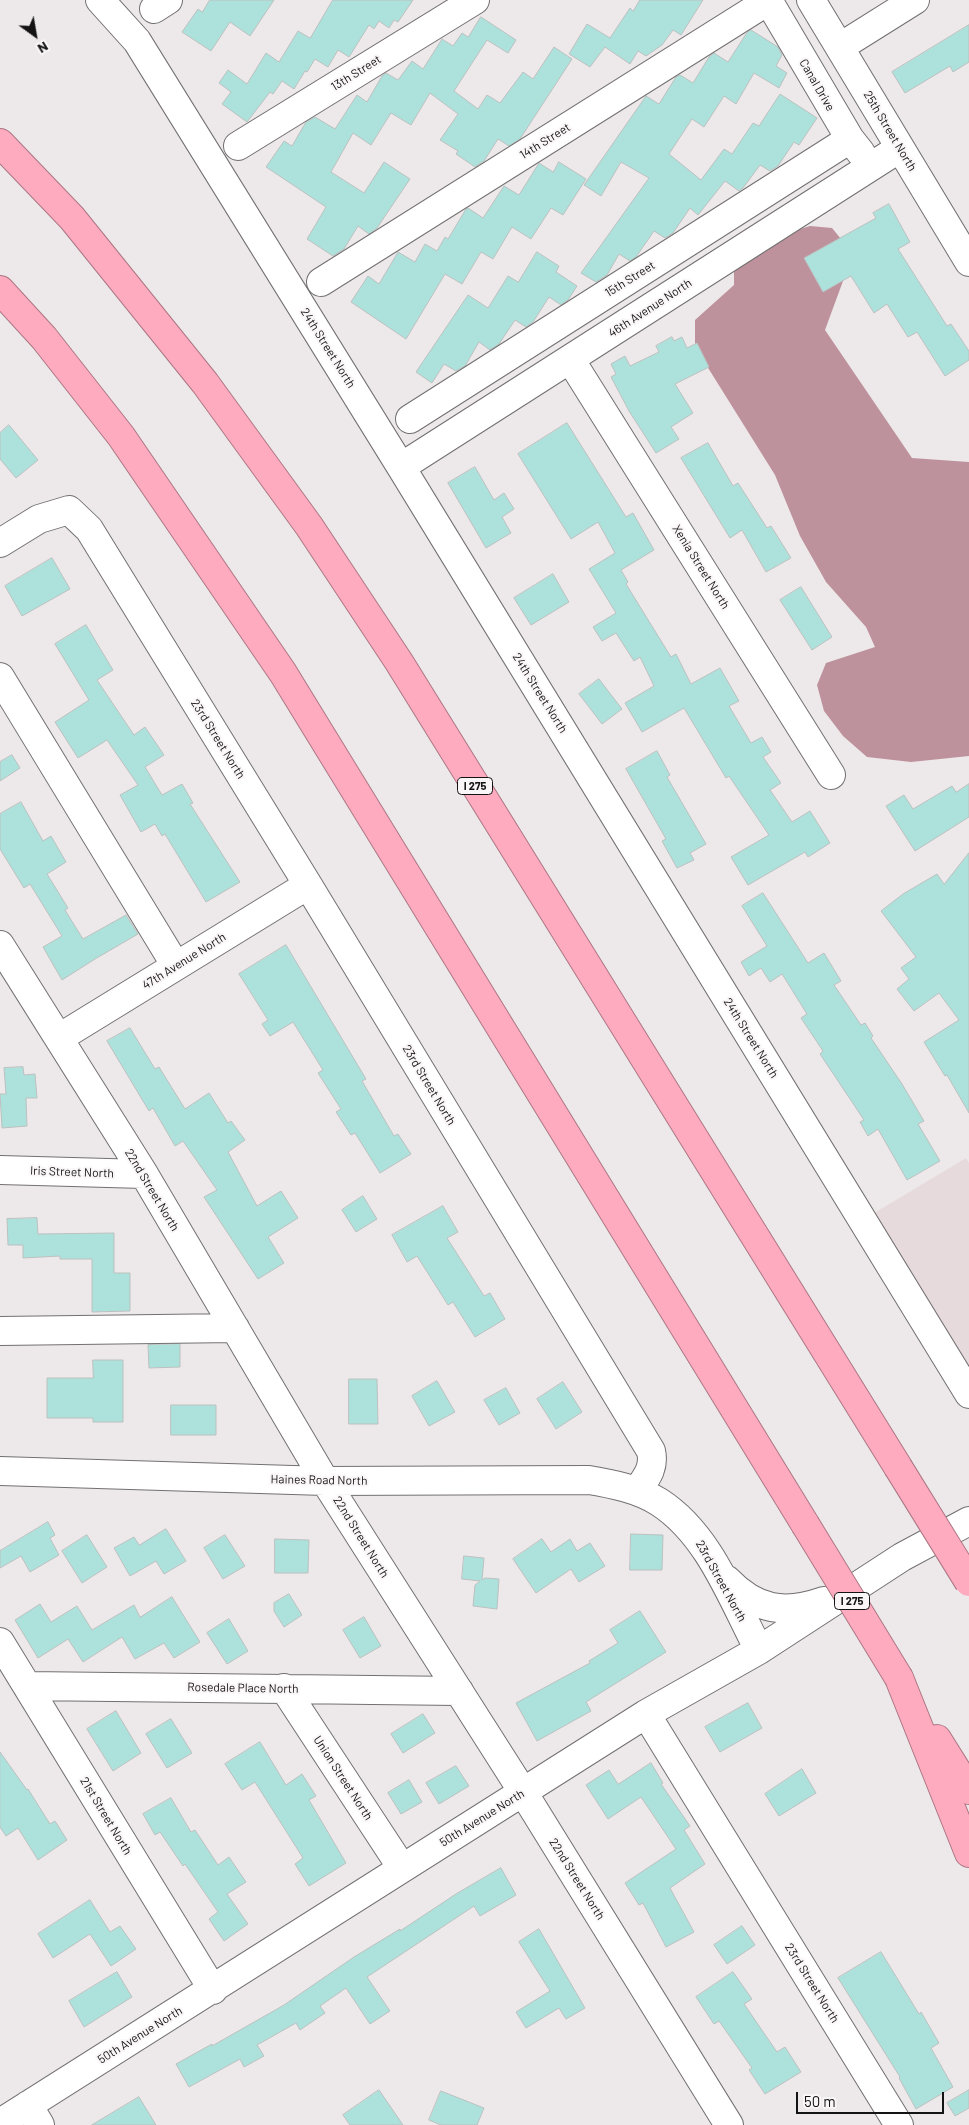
<!DOCTYPE html>
<html>
<head>
<meta charset="utf-8">
<style>
  body { margin:0 }
  #map { position:relative; width:969px; height:2125px; overflow:hidden; background:#ede9ea; font-family:Barlow,sans-serif }
  canvas { display:block }
  .north { position:absolute; left:10px; top:10px; width:50px; height:50px; -webkit-text-stroke:4px #faf6f7; paint-order:stroke; rotate:148deg; font-size:14px; font-weight:700; line-height:20px; text-align:center; color:#141313 }
  .north::after { content:''; display:block; margin:auto; width:18px; height:22px; background:#141313; clip-path:polygon(50% 0,100% 100%,50% 72%,0 100%) }
  .scale { position:absolute; left:796px; top:2092px; width:148px; height:22px; box-sizing:border-box; border:2px solid #141313; border-top:0; padding-left:6px; font-size:15px; line-height:18px; white-space:nowrap; color:#141313; -webkit-text-stroke:4px #faf6f7; paint-order:stroke }
</style>
</head>
<body>
<div id="map">
<canvas width="969" height="2125"></canvas>
<div class="north">N</div>
<div class="scale">50 m</div>
</div>
<script>
const context = document.querySelector('canvas').getContext('2d');
context.lineJoin = 'round';
function fill(path, color) { context.fillStyle = color; context.fill(path, 'evenodd'); }
function stroke(path, color, width, dash) { context.strokeStyle = color; context.lineWidth = width; context.lineCap = dash ? 'butt' : 'round'; context.setLineDash(dash || []); context.stroke(path); }
function label(font, color, halo, rows, align = 'center') {
  context.font = font + ' Barlow,sans-serif'; context.lineWidth = 4; context.setLineDash([]); context.textBaseline = 'middle'; context.strokeStyle = halo; context.fillStyle = color; for (const [text, x, y, turn = 0] of rows) {
    context.save(); context.translate(x, y); context.rotate((+turn || 0) * Math.PI / 180); context.textAlign = isNaN(turn) ? turn : align; if (halo) context.strokeText(text, 0, 0); context.fillText(text, 0, 0); context.restore();
  }
}
const built = new Path2D(`
  M966 1158 969 1163V1374L871 1215Z`);
const water = new Path2D(`
  M810 226 832 228 850 250 843 281 825 330 912 458 969 462V756L911 762 867 757 843 736 824 711 817 685 826 663 875 647 866 627 826 582 800 536 775 475 695 347V320L734 285V268L790 232Z`);
const building = new Path2D(`
  M210 0H274L250 36 230 22 211 51 182 32 198 9 202 12Z
  M333 0H413L398 22 394 20 389 28 379 21 374 29 369 25 349 57 338 50 328 67 315 59 307 72 305 71 294 89 282 81 273 94 270 92 247 122 222 104 231 92 219 83 228 70 247 84 266 53 279 62 298 31 310 38Z
  M640 0H703L681 35 673 30 662 45 646 56 638 51 630 64 605 47 590 67 569 54 587 24 610 38 630 8 633 11Z
  M481 17 516 40 508 53 487 40 454 91 478 109 487 95 500 103 523 72 533 79 554 47 572 59 520 139 509 146 498 139 484 161 475 167 456 154 458 151 440 140 458 114 430 93 411 125 391 113 371 145 353 133 331 172 364 193 384 162 410 179 377 228 369 234 358 226 344 249 333 256 307 239 326 207 266 167 284 141 292 146 306 122 315 117 335 129 357 95 367 102 382 76 386 73 398 80 412 61 423 69 442 39 453 46 462 33 468 37Z
  M969 25V62L953 72 950 66 905 93 892 72Z
  M751 30 778 47 782 55 776 66 787 73 779 88 754 73 736 104 724 96 704 127 692 119 669 154 701 180 724 149 732 154 753 123 759 126 780 94 817 118 799 145 794 142 778 166 770 171 760 165 743 188 739 191 725 181 698 215 690 208 673 233 665 238 654 231 636 257 630 261 619 254 607 275 596 282 581 273 649 178 621 162 601 196 584 185 646 96 659 104 676 77 680 75 693 83 709 57 714 53 728 62 746 34Z
  M559 162 586 179 563 215 551 208 531 239 512 227 493 259 481 252 462 284 445 274 406 339 351 302 368 276 379 284 398 252 415 262 425 244 437 251 445 237 448 239 466 209 468 208 483 218 504 186 519 195 539 163 553 172Z
  M889 204 910 242 898 249 947 326 951 324 969 351V360L945 376 917 332 908 337 887 304 874 313 851 276 823 292 804 258 876 218 873 213Z
  M537 252 559 266 556 272 577 286 568 300 561 305 549 297 533 322 526 327 515 320 499 344 490 350 479 342 465 366 456 371 444 364 432 383 416 372 468 295 488 308 508 276 518 282Z
  M672 337 674 341 682 337 687 348 697 343 709 367 675 384 693 413 671 427 679 439 656 453 629 411 611 377 616 374 611 364 625 356 630 366 659 352 656 346Z
  M567 423 626 517 633 513 654 550 621 570 628 582 626 584 671 657 676 654 691 684 720 668 739 701 729 706 751 743 762 737 771 752 763 757 781 783 770 790 792 822 810 811 830 843 808 857 805 852 748 885 731 857 769 835 729 776 726 778 684 708 642 732 625 703 654 686 640 657 634 661 616 633 602 641 593 627 616 613 589 569 615 553 598 522 571 539 518 454Z
  M9 425 38 460 16 478 0 459V433Z
  M708 443 733 486 738 483 767 528 771 526 791 558 766 572 742 530 730 538 681 458Z
  M475 467 494 500 504 493 514 509 502 517 511 533 486 548 448 483Z
  M52 558 70 589 22 616 5 586Z
  M553 574 569 602 531 625 514 598Z
  M801 587 832 637 812 650 780 600Z
  M86 625 113 670 97 680 134 735 145 727 164 755 145 767 162 795 182 784 193 803 190 804 240 882 206 902 165 834 162 836 155 824 141 832 120 795 138 785 107 740 78 758 55 722 89 700 55 644Z
  M599 679 622 709 602 724 579 694Z
  M657 751 670 775 667 777 706 844 690 853 694 860 677 868 662 841 666 839 626 769Z
  M12 755 20 768 0 781V762Z
  M969 784V817L915 851 886 806 904 795 913 809 952 786 956 792Z
  M21 802 43 841 51 836 66 862 47 874 68 908 65 910 83 939 126 915 138 934 95 959 62 980 43 947 62 936 30 884 24 888 0 849V814Z
  M969 853V1113L947 1075 945 1076 924 1042 959 1020 939 993 914 1011 897 989 909 979 901 968 916 957 881 911 903 894 937 874 944 884Z
  M763 893 808 963 824 953 841 981 834 985 861 1025 865 1023 873 1036 871 1038 902 1084 924 1121 918 1124 940 1161 907 1180 878 1129 868 1136 860 1122 864 1120 820 1054 823 1051 801 1018 807 1014 782 974 770 982 761 968 749 976 741 962 767 946 742 906Z
  M286 945 366 1079 362 1081 394 1136 398 1134 411 1154 380 1173 355 1133 351 1135 336 1112 341 1109 318 1073 323 1070 293 1022 270 1036 262 1024 268 1020 239 974Z
  M130 1028 155 1069 159 1067 185 1109 209 1093 228 1123 231 1121 245 1140 228 1152 257 1206 281 1191 298 1218 268 1237 284 1263 258 1279 204 1197 217 1190 183 1141 175 1146 153 1108 149 1111 107 1041Z
  M23 1067 24 1075 35 1074 37 1098H26L27 1126 2 1128 0 1094H6L4 1068Z
  M363 1196 377 1219 356 1232 342 1210Z
  M443 1206 458 1232 447 1238 484 1296 490 1293 505 1319 475 1337 453 1302 448 1305 417 1256 407 1262 392 1235Z
  M37 1218 38 1234 114 1233V1273H130V1311L92 1312V1259H60V1256L23 1258V1245H8L7 1219Z
  M180 1344V1367L149 1368 148 1345Z
  M93 1360H123V1422H93V1418H47V1378H93Z
  M349 1379H377L378 1424H349Z
  M437 1381 455 1412 429 1426 412 1396Z
  M563 1382 582 1412 556 1429 537 1399Z
  M506 1388 520 1413 499 1425 484 1400Z
  M171 1405H216V1435H171Z
  M48 1522 55 1535 50 1538 59 1555 30 1572 21 1556 0 1568V1551Z
  M166 1529 186 1561 164 1574 156 1561 130 1576 114 1548 134 1537 139 1545Z
  M631 1534 663 1535 662 1570H630Z
  M87 1535 107 1567 82 1583 62 1551Z
  M225 1535 245 1566 223 1579 204 1548Z
  M275 1539 309 1540 308 1573H275Z
  M542 1539 551 1552 570 1539 577 1551 590 1543 605 1566 579 1582 571 1569 536 1593 513 1559Z
  M464 1556 484 1558 482 1580 485 1578 499 1579 497 1609 473 1606 475 1585 480 1581 462 1579Z
  M289 1594 302 1615 284 1627 274 1611V1603Z
  M172 1597 200 1642 174 1658 164 1643 135 1659 122 1637 83 1662 68 1639 38 1658 15 1620 40 1604 51 1622 77 1606 92 1630 134 1605 140 1617Z
  M640 1611 666 1652 586 1702 591 1711 537 1741 516 1703 590 1663 589 1661 618 1643 610 1630Z
  M364 1617 381 1646 360 1658 343 1630Z
  M229 1619 248 1651 227 1664 207 1633Z
  M748 1703 762 1728 720 1752 705 1727Z
  M116 1711 141 1753 113 1771 87 1729Z
  M423 1714 435 1733 403 1753 391 1734Z
  M171 1719 192 1753 167 1768 146 1734Z
  M260 1742 286 1785 302 1774 316 1796 309 1800 346 1863 309 1886 295 1864 303 1858 255 1782 242 1790 225 1764Z
  M0 1752 27 1790 28 1789 50 1824 55 1821 67 1840 38 1860 18 1828 6 1836 0 1827Z
  M651 1763 663 1783 661 1784 690 1826 684 1830 705 1864 670 1888 694 1932 666 1947 643 1903 639 1905 625 1883 676 1849 641 1797 608 1819 586 1785 609 1770 618 1784Z
  M456 1766 469 1786 439 1804 426 1783Z
  M802 1769 816 1793 779 1816 765 1794Z
  M409 1780 422 1802 401 1814 388 1793Z
  M171 1798 191 1832 195 1830 218 1865 229 1857 246 1882 227 1894 248 1924 224 1941 209 1919 218 1912 185 1864 183 1866 160 1832 155 1835 143 1814Z
  M501 1868 516 1895 480 1916 474 1906 367 1977 390 2011 370 2024 346 1988 320 2006 325 2013 300 2030 296 2023 257 2045 264 2056 244 2067 240 2059 189 2087 176 2064 212 2044V2046L284 2005 354 1957 400 1929V1931L456 1894Z
  M90 1900 110 1932 120 1926 136 1949 111 1966 90 1934 53 1958 38 1934Z
  M742 1926 755 1945 727 1964 714 1945Z
  M539 1929 585 2008 566 2019 559 2008 526 2028 516 2012 550 1991 519 1942Z
  M881 1952 919 2014 921 2012 939 2043 931 2048 953 2087 916 2109 899 2078 900 2077 838 1978Z
  M117 1972 132 1997 84 2027 69 2001Z
  M733 1972 752 1999 744 2004 777 2052 785 2047 801 2072 765 2094 749 2070 752 2068 719 2021 714 2024 696 1997Z
  M379 2090 403 2125H350L343 2115Z
  M969 2090V2108L955 2116 947 2103Z
  M441 2091 484 2108 477 2125H441L429 2120Z
  M139 2097 156 2125H92Z`);
const minor = new Path2D(`
  M100 0 137 41 401 467 969 1394
  M768 0 850 139 861 153
  M811 0 969 262
  M154 9 168 0
  M840 47 915 0
  M238 146 475 0
  M321 282 768 1
  M570 359 831 775
  M410 419 850 139
  M401 467 900 148
  M0 543 39 519 69 510 89 529 308 885 651 1451C655 1468 646 1478 637 1491
  M0 677 176 966
  M0 945 144 1174 325 1481 523 1792 729 2125
  M59 1038 308 885
  M0 1170 144 1174
  M0 1331 235 1328
  M0 1471 325 1481 589 1480C613 1484 638 1489 659 1502 709 1534 732 1599 759 1650
  M727 1580C756 1610 784 1615 824 1601
  M0 1642 213 1990
  M27 1686 459 1691
  M284 1688 402 1868
  M646 1714 899 2125
  M28 2105 40 2125
  M0 2123 646 1714 759 1650 902 1557 969 1521`);
const highway = new Path2D(`
  M0 143 72 218 205 383 309 526 399 662 898 1467
  M0 290 44 338 121 436 283 673 805 1524
  M899 1678 969 1853
  M937 1739 969 1790`);
const highwayBridge = new Path2D(`
  M898 1467 969 1582
  M805 1524 899 1678`);
const shields = [
  [475,786,35],
  [852,1601,35]
];
const shieldNames = [
  ["I 275",475,786],
  ["I 275",852,1601]
];
const streetNames = [
  ["13th Street",356,73,-32],
  ["Canal Drive",817,85,60],
  ["25th Street North",890,131,59],
  ["14th Street",545,141,-32],
  ["15th Street",630,279,-32],
  ["46th Avenue North",650,308,-33],
  ["24th Street North",328,348,58],
  ["Xenia Street North",701,567,58],
  ["24th Street North",540,693,58],
  ["23rd Street North",218,739,58],
  ["47th Avenue North",184,961,-32],
  ["24th Street North",751,1038,58],
  ["23rd Street North",429,1085,59],
  ["Iris Street North",72,1172,2],
  ["22nd Street North",152,1190,59],
  ["Haines Road North",319,1480,1],
  ["22nd Street North",361,1537,58],
  ["23rd Street North",721,1581,61],
  ["Rosedale Place North",243,1688,1],
  ["Union Street North",343,1778,57],
  ["21st Street North",106,1816,59],
  ["50th Avenue North",482,1818,-32],
  ["22nd Street North",577,1879,58],
  ["23rd Street North",812,1983,58],
  ["50th Avenue North",140,2035,-32]
];
fill(built, '#e7dadd');
fill(water, '#be929c');
fill(building, '#ade2dc');
stroke(building, '#bcc0bf', 1);
stroke(minor, '#737071', 30);
stroke(highway, '#ac7683', 30);
stroke(minor, '#fff', 28);
stroke(highway, '#feabc0', 28);
stroke(highwayBridge, '#ac7683', 30, []);
stroke(highwayBridge, '#feabc0', 28);
for (const [x, y, w] of shields) { const box = new Path2D(); box.roundRect(x - w / 2, y - 8.5, w, 17, 4); context.fillStyle = '#faf6f7'; context.fill(box); stroke(box, '#141313', 1); }
label('bold 11px', '#141313', null, shieldNames);
label('12px', '#141313', '#faf6f7', streetNames);
</script>
</body>
</html>
